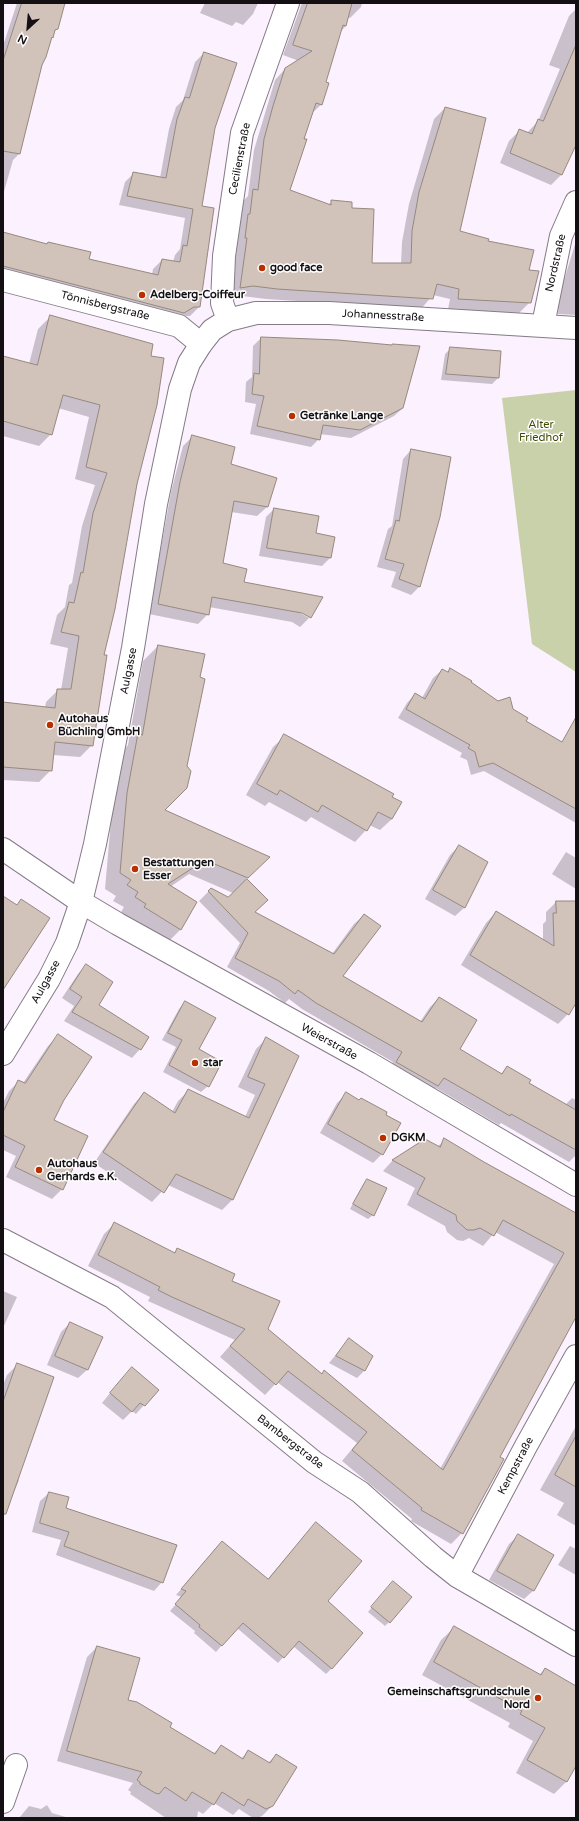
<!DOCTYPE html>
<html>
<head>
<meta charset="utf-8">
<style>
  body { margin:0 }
  #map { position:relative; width:579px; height:1821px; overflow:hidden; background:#fcf1fe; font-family:"Varela Round",sans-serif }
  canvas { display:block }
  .frame { position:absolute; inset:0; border:4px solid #130f13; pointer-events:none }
  .north { position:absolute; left:8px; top:8px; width:40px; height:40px; -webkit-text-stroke:3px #fff; paint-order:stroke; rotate:206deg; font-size:11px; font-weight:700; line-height:16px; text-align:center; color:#130f13 }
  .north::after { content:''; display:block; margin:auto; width:14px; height:18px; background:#130f13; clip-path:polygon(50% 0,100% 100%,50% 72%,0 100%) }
</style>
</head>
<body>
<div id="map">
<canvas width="579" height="1821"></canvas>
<div class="frame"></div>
<div class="north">N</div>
</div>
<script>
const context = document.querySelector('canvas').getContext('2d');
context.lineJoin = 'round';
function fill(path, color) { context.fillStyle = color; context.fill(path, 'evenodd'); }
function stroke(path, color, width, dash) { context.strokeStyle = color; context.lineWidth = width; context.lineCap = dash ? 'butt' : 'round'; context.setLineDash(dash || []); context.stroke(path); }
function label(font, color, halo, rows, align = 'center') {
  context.font = font + ' "Varela Round",sans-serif'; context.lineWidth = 3; context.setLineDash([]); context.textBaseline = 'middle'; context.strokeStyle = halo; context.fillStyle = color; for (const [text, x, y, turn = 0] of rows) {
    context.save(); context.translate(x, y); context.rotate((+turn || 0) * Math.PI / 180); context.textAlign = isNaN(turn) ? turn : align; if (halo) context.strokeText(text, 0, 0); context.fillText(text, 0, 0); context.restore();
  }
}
const green = new Path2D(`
  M576 390V672L532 644 502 398Z`);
const shadow = new Path2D(`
  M17 3H64L57 28 50 39 41 65 19 154 13 160 3 195V46Z
  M205 3H258L253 14 243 25 236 22 232 26 200 13Z
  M302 3H362L361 7 350 18 348 17 346 26 341 31 325 82 322 104 311 114 289 190 328 205 332 201 350 209 371 264H401L402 242 409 204 434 119 445 108 459 231 487 242 528 270 530 302 519 313 448 309 450 299 433 295 421 309 266 299 242 296 230 298 237 248H235L238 226 240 223 243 201 248 196 254 150 275 80 285 69 299 61 283 55Z
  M576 9V142L562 174 551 185 500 163 509 141 520 130 527 133 538 121 560 69 549 65 569 16Z
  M204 53 214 127 200 207 199 307 190 316H185L175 322 3 277V233L88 259 152 275 153 269 162 260 173 262 175 255 180 249 185 218 119 205 125 182 134 173 160 178 169 129 176 107 183 100 195 62Z
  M576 241V315L558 314 560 283 565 277Z
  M50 317 152 345 137 484 103 656 92 745 80 757 53 755 51 770 39 782 3 780V703L45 708 46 702 58 690H61L68 648 50 644 57 615 65 607 69 585 72 583 82 526 95 485 75 479 89 417 58 408 51 434 39 446 3 436V357L29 364 38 329Z
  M261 338 391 346 403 408 394 416 351 438 320 434 319 439 311 447 250 434 256 404 245 402 246 382 252 377 253 346Z
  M451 348 500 352 498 378 492 384 441 380 445 354Z
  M192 437 230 464 267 507 257 516 231 512 222 564 243 583 322 597 310 617 300 627 292 622 209 607 208 614 198 624 149 614 171 492 183 446ZM298 609 309 616V618L297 611Z
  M411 450 419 587 411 595 391 587 396 572 377 567 388 529 392 526 403 459Z
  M274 509 315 534 330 558 322 566 259 556 266 517Z
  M158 646 163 811 268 857 246 879 266 900 254 912 332 954 354 924 364 915 342 977 420 1022 430 1007 439 998 459 1050 501 1074 507 1067 528 1083 565 1105 572 1098 576 1100V1155L569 1162 501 1123 499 1125 436 1088 428 1095 387 1071 393 1062 302 1009 289 999 285 1003 269 991 227 967 240 943 199 901 211 889 228 898 233 893 189 874 170 887 196 902 180 930 165 945 121 912 124 907 113 901 116 896 105 889 112 809 124 750 128 745 143 661Z
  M442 670 447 673 450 670 497 702 512 710 525 721 561 742 564 740 576 746V823L484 771 471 775 467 760 460 757 462 753 398 718 407 703 415 694 422 698 433 678Z
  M285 736 400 803 392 819 380 830 369 825 366 830 355 842 311 817 306 822 269 802 265 806 246 795 273 747Z
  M459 846 486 862 464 908 455 916 425 899 450 855Z
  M566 852 576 858V889L552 874Z
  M556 902H576V1001L568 1014 558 1024 461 965 486 923 496 912 543 941V924L546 921V912Z
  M86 966 97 1005 140 1049 132 1058 64 1021 74 1006 62 998 78 974Z
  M185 1002 208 1086 201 1092 163 1072 176 1047 162 1040 179 1009Z
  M58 1036 63 1100 53 1121 62 1189 52 1199 6 1177 16 1156 3 1150V1103L9 1091 19 1081 23 1083 48 1046Z
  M266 1039 297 1056 233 1199 222 1210 168 1185 152 1202 94 1163 134 1104 144 1093 172 1112 178 1101 188 1091 245 1117 255 1095 238 1087 256 1049Z
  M346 1094 382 1154 373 1163 320 1133 337 1103Z
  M445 1140 576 1214V1316L499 1457 462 1533 451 1544 411 1521 412 1519 342 1461 357 1443 277 1382 265 1395 220 1357 235 1340 148 1301 150 1297 88 1266 104 1234 115 1223 173 1254 177 1249 230 1282 267 1329 321 1375 440 1469 554 1264 495 1232 483 1246 469 1238 463 1241 457 1240 447 1232 445 1226 407 1205 415 1188 383 1171 393 1160 437 1147Z
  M367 1180 373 1215 368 1219 350 1209 363 1185Z
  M3 1291 17 1297 3 1328Z
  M70 1323 102 1337 87 1370 78 1378 47 1365 61 1332Z
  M349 1339 364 1371 357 1378 329 1363Z
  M18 1364 17 1479 19 1480 3 1518V1385L7 1375Z
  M123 1377 144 1405 136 1414 132 1411 123 1420 102 1403Z
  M576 1426V1526L557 1515 564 1503 540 1490Z
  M49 1493 65 1508 162 1582 154 1591 56 1555 61 1540 32 1532 40 1501Z
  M310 1529 327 1601 332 1668 326 1674 293 1646 278 1663 237 1628 216 1652 194 1633 195 1631 170 1611 182 1597 176 1595 216 1548 267 1580Z
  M518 1536 553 1555 533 1591 524 1599 489 1580 509 1544Z
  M570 1546 576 1549V1575L558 1565Z
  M389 1586V1622L385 1626 368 1612Z
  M454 1628 539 1675 545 1669 576 1687V1764L567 1781 554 1794 516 1773 533 1741 508 1727 510 1723 422 1675 441 1640Z
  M97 1647 126 1700 213 1754 221 1746 241 1759 248 1751 268 1763 276 1755 273 1805 262 1816 257 1818H253L239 1809 233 1815 214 1803 203 1814 198 1811 197 1818H166L130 1794 131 1792 128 1790 133 1783 57 1761 87 1657Z
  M47 1805 52 1813 69 1818H19L29 1806 41 1809Z`);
const building = new Path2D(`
  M22 3H65L58 29 55 30 53 38 52 37 46 57 42 65 20 154 3 151V61Z
  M308 3H352L346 26 343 25 326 82 329 83 322 105 316 103 304 139H307L290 190 331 205V200L352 202V208L374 209 372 263H411L412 231 419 192 445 107 486 118 460 231 489 239 488 241 534 250 529 270 539 271 531 303 458 299 459 289 437 284 433 299 277 289 253 286 240 288 247 238H245L248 214H250L253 189 258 190 264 139 273 106 285 68 312 51 293 45Z
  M576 45V145L562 175 510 153 519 129 532 134 538 119 543 121Z
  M204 52 237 63 215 128 202 206 214 208 200 307H194L184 313 3 266V232L47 244 48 242 91 252 89 259 158 275 162 259 180 262 183 245 187 246 193 209 127 196 133 172 166 178 177 119 185 97 189 98Z
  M50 315 153 344 151 356 164 358 157 405 137 484 115 609 104 655H107L93 746 55 742 52 771 3 767V702L55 708 57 689H71L79 636 61 632 69 602 74 603 81 572 83 573 93 513 107 473 86 467 100 405 63 395 52 435 3 421V356L37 365Z
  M261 337 338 340 392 345V344L420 346 403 408 360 430 323 425 320 440 257 426 264 396 252 394 254 373 259 374Z
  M450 347 501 351 499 378 446 374Z
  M192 435 235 447 231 464 277 478 268 507 234 501 223 563 247 569 244 582 323 597 311 618 302 613 212 597 209 615 158 604 180 482Z
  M411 449 451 457 440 517 420 587 399 579 404 564 385 559 396 520 399 521Z
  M274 508 319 516 316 533 335 537 331 558 267 548Z
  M158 645 205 654 200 677 205 679 187 766 191 771 187 788 165 810 270 857 248 878 205 860 168 884 197 902 181 930 144 907 146 904 135 897 138 892 127 885 131 880 120 873 127 793 138 733 142 735Z
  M450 668 472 681 471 682 498 701 510 697 513 709 528 718 526 721 562 742 576 717V809L493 763 479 767 475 752 468 748 470 745 406 709 415 693 425 699 442 669 448 672Z
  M284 734 394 794 392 797 402 802 392 819 378 812 367 831 322 805 318 812 280 790 277 795 257 784Z
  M459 845 488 862 465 908 433 890Z
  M247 879 268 900 255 912 334 954 364 914 381 926 343 976 422 1022 439 997 477 1020 460 1049 502 1074 507 1066 531 1080 529 1083 576 1110V1150L511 1114 510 1116 444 1078 438 1086 396 1062 402 1052 316 1003 298 990 295 994 279 981 235 958 248 933 208 891 211 888 228 897Z
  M3 896 17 905 21 899 50 918 3 990Z
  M556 901H576V1003L569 1015 470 955 496 911 554 946 553 913H556Z
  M86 964 113 982 99 1005 149 1037 141 1050 72 1012 82 997 70 989Z
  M185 1001 216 1018 199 1049 222 1062 209 1087 169 1065 182 1040 168 1033Z
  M58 1034 92 1057 64 1100 54 1120 88 1136 63 1190 15 1167 25 1146 3 1135V1112L18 1080 25 1083Z
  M266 1037 299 1056 233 1200 176 1174 164 1193 103 1152 144 1092 175 1113 188 1089 249 1118 265 1084 248 1077Z
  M346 1092 359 1100 361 1098 387 1112 386 1115 401 1123 383 1155 328 1124Z
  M444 1138 484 1162 576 1213V1317L500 1457 504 1459 463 1534 421 1510 422 1508 352 1450 367 1432 288 1371 276 1385 230 1346 245 1329 172 1297 158 1290 160 1287 98 1255 114 1222 175 1253 177 1248 235 1274 232 1281 280 1301 268 1329 322 1374 324 1370 443 1470 564 1253 503 1220 494 1236 480 1228 474 1230H467L457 1221 456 1215 417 1194 425 1178 392 1160 425 1139 440 1147Z
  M367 1179 387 1188 374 1216 353 1204Z
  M70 1322 103 1337 88 1370 55 1356Z
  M349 1338 373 1356 365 1371 336 1356Z
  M17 1363 54 1377 6 1514H3V1402Z
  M132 1367 159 1390 145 1406 140 1403 132 1412 110 1393Z
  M576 1436V1487L555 1475Z
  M49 1492 69 1497 66 1508 177 1545 163 1583 64 1546 69 1532 40 1523Z
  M316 1522 362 1561 328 1601 363 1633 332 1669 299 1641 284 1658 243 1623 222 1646 199 1627 200 1625 175 1604 186 1591 181 1589 222 1541 268 1579Z
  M518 1534 554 1555 534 1591 497 1571Z
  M393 1581 412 1597 390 1623 371 1607Z
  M454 1626 541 1675 545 1668 576 1686V1766L567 1782 527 1760 545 1728 520 1714 522 1711 434 1662Z
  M97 1646 140 1658 128 1700 137 1702 172 1723 170 1727 215 1754 221 1745 243 1759 248 1750 270 1763 276 1754 297 1767 273 1806 266 1809 248 1799 244 1806 222 1792 214 1805 192 1792 186 1801 165 1787 159 1794 155 1793 140 1784V1782L137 1780 142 1772 67 1751Z`);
const street = new Path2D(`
  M3 280 179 326 201 344
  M228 320 222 303 224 256 242 133 288 3
  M543 325 561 236 576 202
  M3 849 81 902 118 924 369 1063 576 1185
  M3 1240 112 1297 314 1462 360 1492 433 1557 457 1576 576 1645
  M457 1576 526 1446 576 1356
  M3 1802 16 1765`);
const secondary = new Path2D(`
  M3 1054 49 979 67 943 81 902 95 844 133 648 156 504 180 389 189 363 201 344 212 330 228 320 256 313H329L576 328`);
const markers = [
  [262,268,4,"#b93000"],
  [142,295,4,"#b93000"],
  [292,416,4,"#b93000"],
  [50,725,4,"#b93000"],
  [135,869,4,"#b93000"],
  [195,1063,4,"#b93000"],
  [383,1138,4,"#b93000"],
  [39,1170,4,"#b93000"],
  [538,1698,4,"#b93000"]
];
const streetNames = [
  ["Cecilienstraße",240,159,-79],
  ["Nordstraße",556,263,-77],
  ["Tönnisbergstraße",105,306,14],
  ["Johannesstraße",383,316,3],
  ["Aulgasse",129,671,-79],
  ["Aulgasse",46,982,-61],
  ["Weierstraße",329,1042,29],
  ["Bambergstraße",290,1442,38],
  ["Kempstraße",516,1466,-62]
];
const poiNames = [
  ["good face",270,268],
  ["Adelberg-Coiffeur",150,295],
  ["Getränke Lange",300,416],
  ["Autohaus",58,719],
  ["Büchling GmbH",58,732],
  ["Bestattungen",143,863],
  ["Esser",143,876],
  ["star",203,1063],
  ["DGKM",391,1138],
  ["Autohaus",47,1164],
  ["Gerhards e.K.",47,1177],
  ["Gemeinschaftsgrundschule",530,1692,"right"],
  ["Nord",530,1705,"right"]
];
const parkNames = [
  ["Alter",541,425],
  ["Friedhof",541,438]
];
fill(green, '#c9d1ab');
fill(shadow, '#0003');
fill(building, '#d2c3ba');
stroke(building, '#96887f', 1);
stroke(street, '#857b86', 24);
stroke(secondary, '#857b86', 24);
stroke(street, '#fff', 22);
stroke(secondary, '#fff', 22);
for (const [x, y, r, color] of markers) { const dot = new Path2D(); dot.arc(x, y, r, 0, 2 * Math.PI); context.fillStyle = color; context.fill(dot); stroke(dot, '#fff', 1.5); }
label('11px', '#130f13', '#fff', streetNames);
label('bold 11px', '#130f13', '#fff', poiNames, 'left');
label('11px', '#414a03', '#fff', parkNames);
</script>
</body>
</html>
